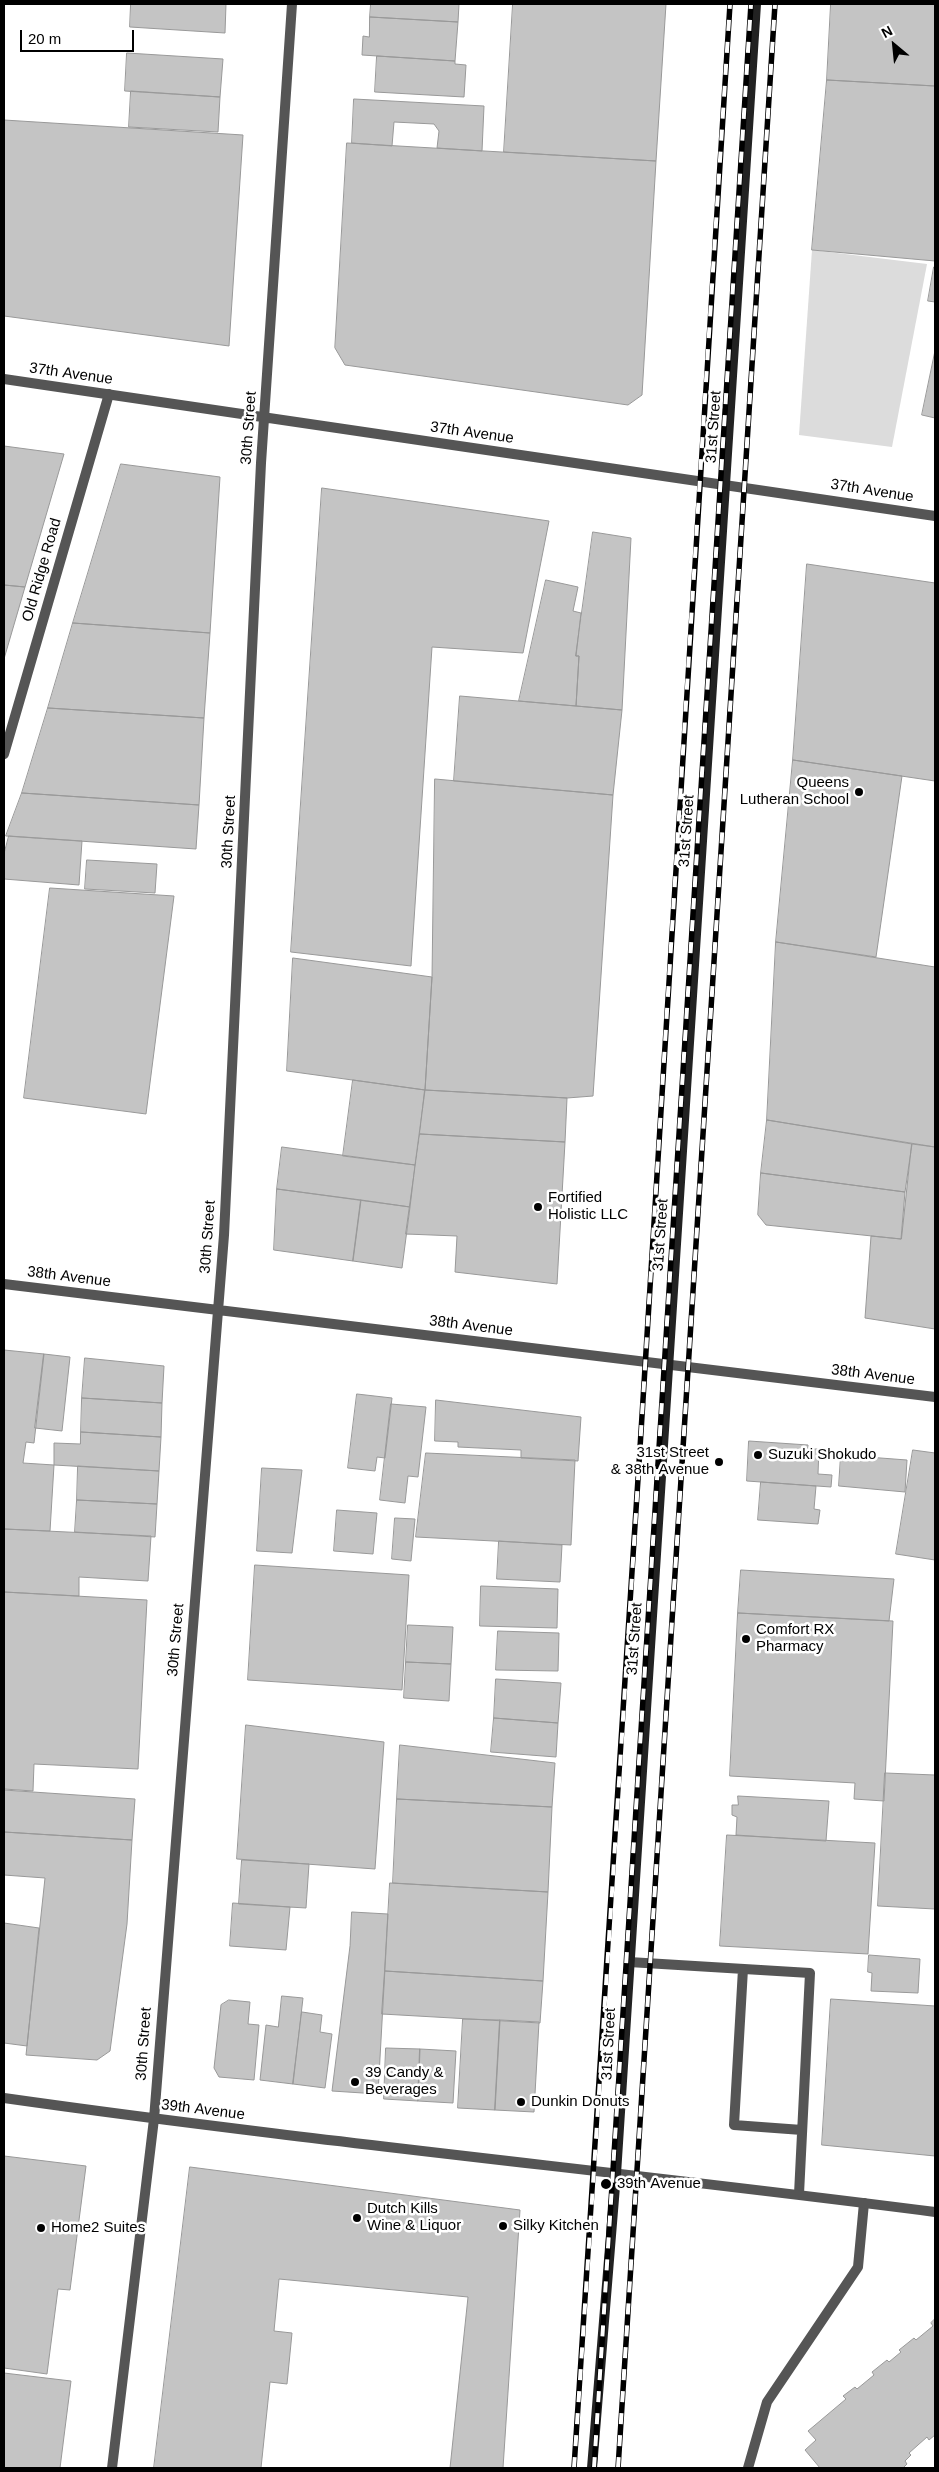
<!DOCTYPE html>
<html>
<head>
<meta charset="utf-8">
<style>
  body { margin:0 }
  #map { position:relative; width:939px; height:2472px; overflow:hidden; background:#fff; font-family:Arial,sans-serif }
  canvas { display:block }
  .frame { position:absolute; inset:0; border:5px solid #000; pointer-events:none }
  .north { position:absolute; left:869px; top:20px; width:50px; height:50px; -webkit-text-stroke:4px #fff; paint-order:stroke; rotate:332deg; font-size:14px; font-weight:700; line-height:20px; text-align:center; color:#000 }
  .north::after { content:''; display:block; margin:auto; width:18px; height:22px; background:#000; clip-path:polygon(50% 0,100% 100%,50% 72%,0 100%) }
  .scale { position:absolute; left:20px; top:30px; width:114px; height:22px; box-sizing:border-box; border:2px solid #000; border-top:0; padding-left:6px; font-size:15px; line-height:18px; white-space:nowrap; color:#000; -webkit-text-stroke:4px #fff; paint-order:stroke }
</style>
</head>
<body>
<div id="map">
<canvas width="939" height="2472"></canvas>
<div class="frame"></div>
<div class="north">N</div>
<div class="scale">20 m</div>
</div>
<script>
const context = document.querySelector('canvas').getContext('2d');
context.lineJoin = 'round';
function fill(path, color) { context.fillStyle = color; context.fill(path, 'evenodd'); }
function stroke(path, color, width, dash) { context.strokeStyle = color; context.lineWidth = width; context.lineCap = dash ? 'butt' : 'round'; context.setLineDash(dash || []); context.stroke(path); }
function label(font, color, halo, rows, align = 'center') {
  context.font = font + ' Arial,sans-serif'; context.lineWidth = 5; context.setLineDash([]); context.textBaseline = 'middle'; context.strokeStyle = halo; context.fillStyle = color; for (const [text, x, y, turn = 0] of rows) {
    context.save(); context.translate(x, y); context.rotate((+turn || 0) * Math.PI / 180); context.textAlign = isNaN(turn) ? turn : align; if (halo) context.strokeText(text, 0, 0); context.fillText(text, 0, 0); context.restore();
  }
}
const green = new Path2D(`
  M812 250 927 264 892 447 799 435Z`);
const building = new Path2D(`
  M131 4H226L225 33 130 27Z
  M371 4H459L458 22 370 17Z
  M513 4H666L656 161 504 152Z
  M831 4H935V86L827 80Z
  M370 17 458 22 455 61 362 55 363 36 369 37Z
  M127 53 223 59 220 97 125 91Z
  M377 56 455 61V64L466 65 464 97 375 92Z
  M827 80 935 86V261L812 250Z
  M131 91 220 97 218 132 129 127Z
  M354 99 484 106 482 151 437 148 439 131 434 124 394 122 392 146 352 143Z
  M4 120 243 135 229 346 4 316Z
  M347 143 656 161 642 395 628 405 345 365 335 348Z
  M934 267H935V302L928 301Z
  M935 351V418L922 415Z
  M4 446 64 454 25 587 4 585Z
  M121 464 220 477 210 633 73 623Z
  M322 488 549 521 523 653 432 647 411 966 291 952Z
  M593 532 631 538 622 710 576 706 579 656H576Z
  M807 564 935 583V781L793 760Z
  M546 580 578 587 573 611 581 613 576 656H579L576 706 519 701Z
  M4 585 25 587 4 659Z
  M73 623 210 633 204 718 48 708Z
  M460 696 622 710 613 795 454 781Z
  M48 708 204 718 199 805 22 793Z
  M793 760 902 776 876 957 776 942Z
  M435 779 613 795 593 1096 567 1098 425 1090 432 977Z
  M22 793 199 805 196 849 6 836Z
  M9 836 82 841 79 885 4 879V854Z
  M87 860 157 864 155 893 85 889Z
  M50 888 174 896 146 1114 24 1098Z
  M776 942 935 967V1147L767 1120Z
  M293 958 432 977 425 1090 287 1071Z
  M353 1080 425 1090 415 1165 343 1156Z
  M425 1090 567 1098 565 1142 420 1134Z
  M767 1120 912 1144 905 1192 761 1173Z
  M420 1134 565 1142 557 1284 455 1272 457 1236 406 1234Z
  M912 1144 935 1147V1329L865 1318 871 1236 901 1239Z
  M282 1147 415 1165 410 1207 277 1189Z
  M761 1173 905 1192 901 1239 766 1225 758 1215Z
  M277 1189 361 1200 353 1261 274 1250Z
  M361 1200 410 1207 402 1268 353 1261Z
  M4 1350 44 1354 34 1443 26 1442 23 1463 54 1465 50 1531 4 1529Z
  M44 1354 70 1357 62 1431 35 1428Z
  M85 1358 164 1366 162 1403 82 1398Z
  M357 1394 392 1398 385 1458 377 1457 375 1471 348 1468Z
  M82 1398 162 1403 161 1437 81 1432Z
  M436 1400 581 1417 578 1461 521 1458V1450L458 1447V1442L435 1441Z
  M391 1404 426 1407 418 1477 408 1476 405 1503 380 1500Z
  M81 1432 161 1437 159 1471 54 1465V1443L80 1444Z
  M749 1441 808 1445V1449H819L818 1474 832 1475 831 1487 747 1481Z
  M913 1450 935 1453V1560L896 1554Z
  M426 1453 575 1460 571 1545 416 1537Z
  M841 1455 907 1460 905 1492 839 1486Z
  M78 1466 159 1471 157 1504 77 1500Z
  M262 1468 302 1470 292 1553 257 1551Z
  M761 1482 816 1486 814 1509 820 1510 818 1524 758 1520Z
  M77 1500 157 1504 155 1537 75 1532Z
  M337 1510 377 1513 373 1554 334 1551Z
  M395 1518 415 1519 411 1561 392 1559Z
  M4 1529 151 1536 148 1581 79 1577V1596L4 1592Z
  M499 1541 562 1545 560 1582 497 1579Z
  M255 1565 409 1575 402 1690 248 1680Z
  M741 1570 894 1579 889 1621 738 1613Z
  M481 1586 558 1589 557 1628 480 1626Z
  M4 1592 147 1600 138 1769 34 1764 33 1791 4 1789Z
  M738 1613 893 1621 884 1801 854 1799 855 1783 730 1776Z
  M408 1625 453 1627 451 1664 406 1662Z
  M498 1631 559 1633 558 1671 496 1670Z
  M406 1662 451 1664 449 1701 404 1698Z
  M496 1679 561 1683 558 1723 494 1718Z
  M494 1718 558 1723 556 1757 491 1752Z
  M246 1725 384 1742 375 1869 237 1859Z
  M400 1745 555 1763 552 1807 397 1799Z
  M885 1773 935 1775V1909L878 1906Z
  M4 1790 135 1799 132 1840 4 1832Z
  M738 1796 829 1801 826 1841 736 1835 737 1817 732 1815V1805H738Z
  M397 1799 552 1807 548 1892 393 1883Z
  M4 1832 132 1840 127 1924 110 2051 97 2060 26 2055 45 1878 4 1875Z
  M727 1835 875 1843 868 1954 720 1946Z
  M242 1860 309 1864 306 1908 239 1904Z
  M390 1883 548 1892 543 1981 385 1971Z
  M233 1903 290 1907 286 1950 230 1946Z
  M352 1912 388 1914 378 2094 332 2091 350 1946Z
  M4 1923 39 1928 27 2046 4 2043Z
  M869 1955 920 1959 918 1993 871 1991 872 1973 868 1972Z
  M385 1971 543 1981 540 2023 382 2014Z
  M282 1996 303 1998 293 2084 260 2080 266 2025 278 2027Z
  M831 1999 935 2006V2156L822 2145Z
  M229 2000 250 2002 248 2024 259 2025 254 2080 219 2077 214 2068 221 2005Z
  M302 2012 322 2015 320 2032 332 2034 325 2088 293 2084Z
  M463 2019 500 2020 495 2110 458 2108Z
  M500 2020 539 2022 534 2112 495 2110Z
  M386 2048 420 2049 418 2101 384 2099Z
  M420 2049 456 2051 453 2103 418 2101Z
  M4 2156 86 2166 70 2290 58 2289 47 2374 4 2368Z
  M190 2167 520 2210 503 2468H450L468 2297 279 2279 274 2331 292 2333 287 2384 270 2382 261 2468H154Z
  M935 2319V2435L929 2440 927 2437 909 2453 911 2455 905 2461 907 2464 903 2468H820L805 2450 816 2440 808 2431 846 2399 843 2396 855 2387 857 2389 874 2375 872 2372 887 2360 889 2362 901 2352 899 2350 914 2338 916 2340 933 2326 931 2323Z
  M4 2373 71 2381 60 2468H4Z`);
const service = new Path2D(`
  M4 754 109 394
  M629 1962 810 1973 799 2194
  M743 1969 734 2125 802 2130
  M748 2468 767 2402 858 2267 864 2203`);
const minor = new Path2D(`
  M4 379 935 516
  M4 1284 935 1397
  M4 2098C314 2142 625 2172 935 2212
  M112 2468 154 2119 224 1235 261 463 292 4`);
const secondary = new Path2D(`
  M592 2468 616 2174 756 4`);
const rail = new Path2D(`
  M574 2468C630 1647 677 825 730 4
  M594 2468 751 4
  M618 2468 775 4`);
const markers = [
  [859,792,5,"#000"],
  [538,1207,5,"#000"],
  [758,1455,5,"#000"],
  [719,1462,5,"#000"],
  [746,1639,5,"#000"],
  [355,2082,5,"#000"],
  [521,2102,5,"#000"],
  [606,2184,6,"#000"],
  [357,2218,5,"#000"],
  [503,2226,5,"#000"],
  [41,2228,5,"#000"]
];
const streetNames = [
  ["37th Avenue",71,374,8],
  ["31st Street",714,427,-86],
  ["30th Street",249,428,-86],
  ["37th Avenue",472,433,8],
  ["37th Avenue",872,491,9],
  ["Old Ridge Road",42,570,-74],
  ["31st Street",687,831,-86],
  ["30th Street",229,832,-87],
  ["31st Street",661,1235,-86],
  ["30th Street",208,1237,-86],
  ["38th Avenue",69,1277,7],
  ["38th Avenue",471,1326,7],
  ["38th Avenue",873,1375,7],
  ["31st Street",635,1639,-86],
  ["30th Street",176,1640,-85],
  ["30th Street",144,2044,-86],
  ["31st Street",609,2044,-87],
  ["39th Avenue",203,2110,7]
];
const poiNames = [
  ["Queens",849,783,"right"],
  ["Lutheran School",849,800,"right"],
  ["Fortified",548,1198],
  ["Holistic LLC",548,1215],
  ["31st Street",709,1453,"right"],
  ["& 38th Avenue",709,1470,"right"],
  ["Suzuki Shokudo",768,1455],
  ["Comfort RX",756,1630],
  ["Pharmacy",756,1647],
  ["39 Candy &",365,2073],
  ["Beverages",365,2090],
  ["Dunkin Donuts",531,2102],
  ["39th Avenue",617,2184],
  ["Dutch Kills",367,2209],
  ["Wine & Liquor",367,2226],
  ["Silky Kitchen",513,2226],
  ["Home2 Suites",51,2228]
];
fill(green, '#dcdcdc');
fill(building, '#c4c4c4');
stroke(building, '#999', 1);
stroke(service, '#555', 10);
stroke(minor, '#555', 10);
stroke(secondary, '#222', 10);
stroke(rail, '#000', 5.5);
stroke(rail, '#fff', 4, [11]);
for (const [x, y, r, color] of markers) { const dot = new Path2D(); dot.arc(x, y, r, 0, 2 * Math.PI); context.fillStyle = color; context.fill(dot); stroke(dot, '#fff', 2); }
label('15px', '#000', '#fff', streetNames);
label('15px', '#000', '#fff', poiNames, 'left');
</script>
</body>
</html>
